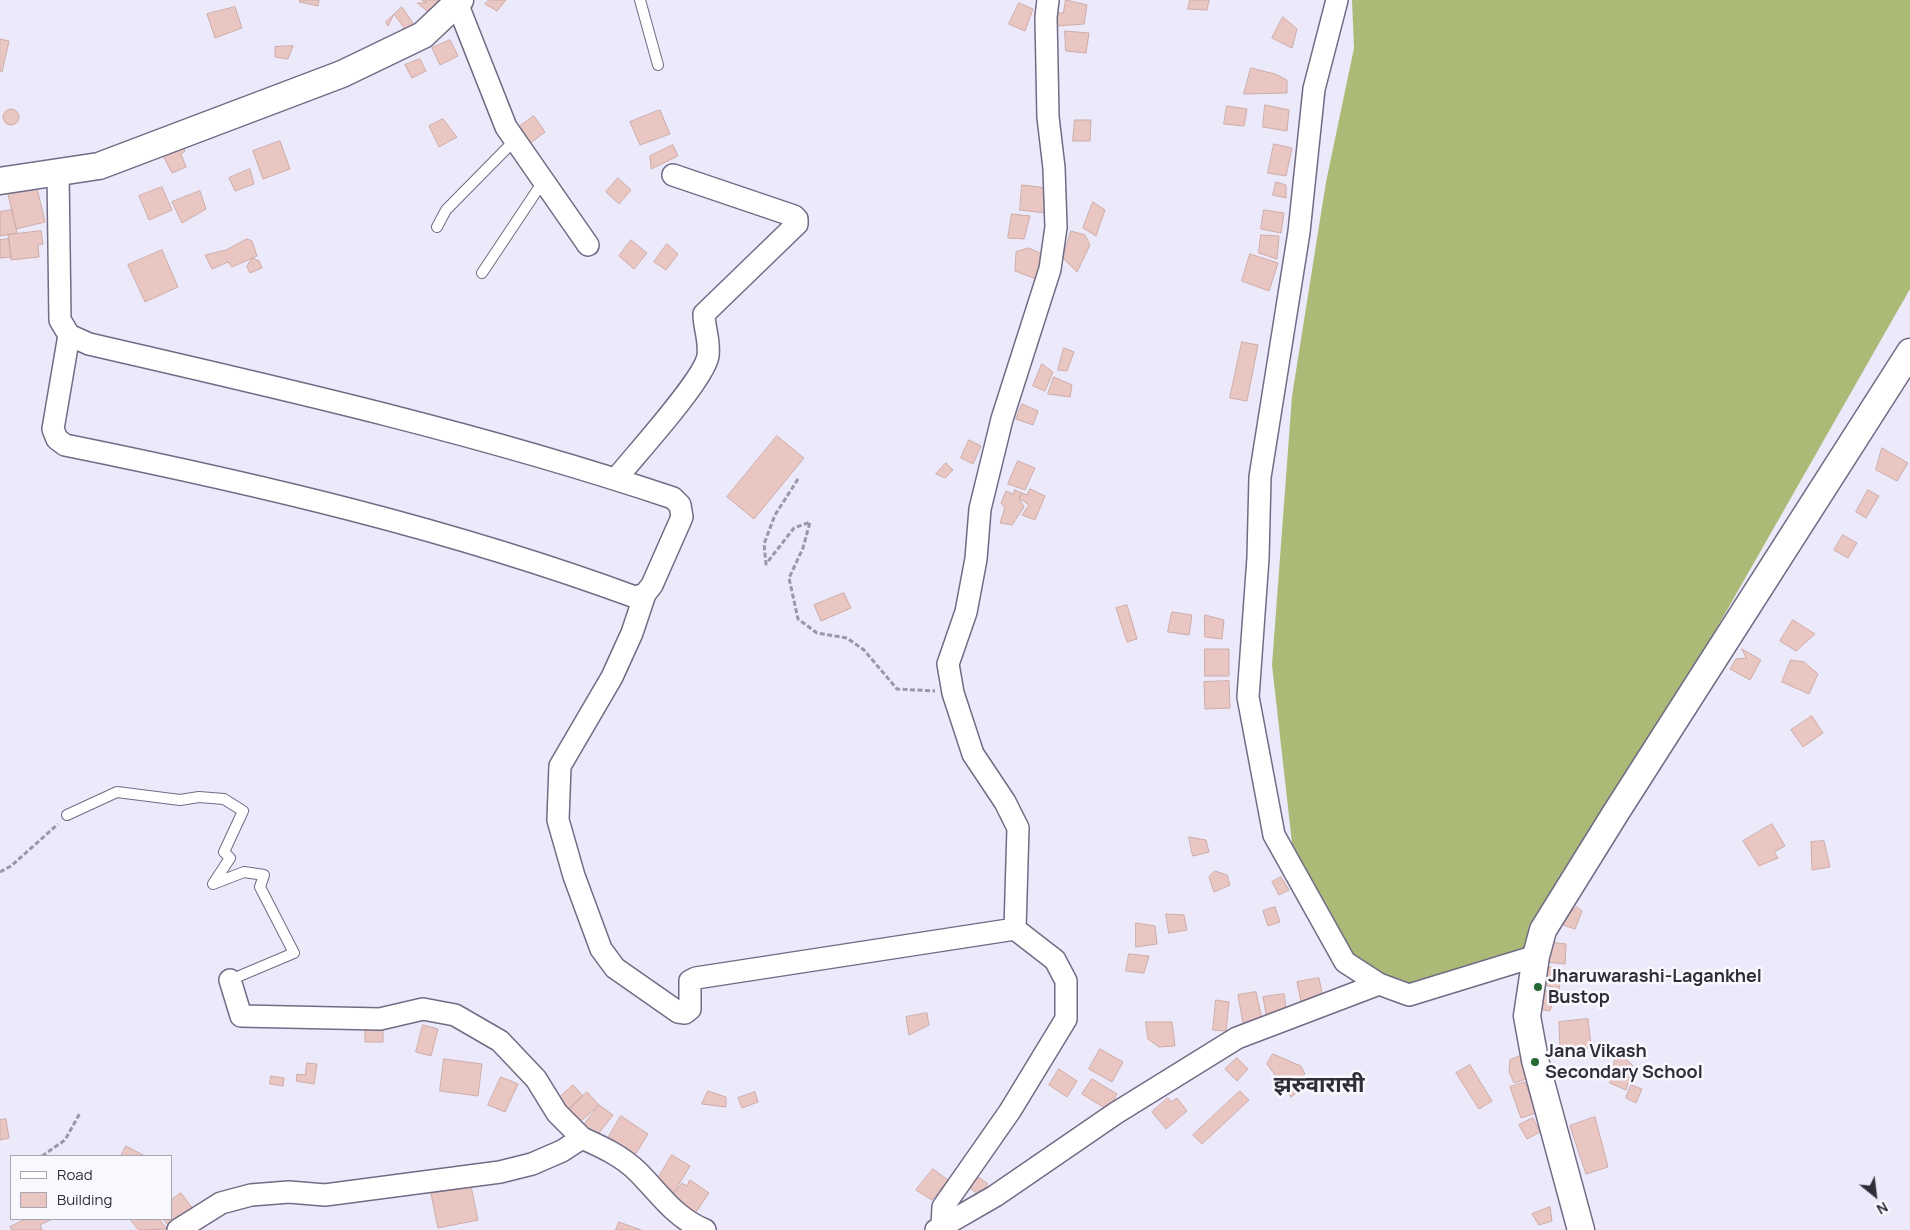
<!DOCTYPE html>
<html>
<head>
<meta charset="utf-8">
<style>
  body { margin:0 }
  #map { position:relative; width:1910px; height:1230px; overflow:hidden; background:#ece9fa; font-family:Manrope,sans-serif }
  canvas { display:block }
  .legend { position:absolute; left:10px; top:1155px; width:162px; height:65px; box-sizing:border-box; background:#f9f8fe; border:1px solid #a8a7af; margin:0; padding:6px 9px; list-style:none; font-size:15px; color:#2f2d38 }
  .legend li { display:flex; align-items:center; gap:10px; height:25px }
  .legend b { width:25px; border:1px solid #a8a7af }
  .north { position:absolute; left:1850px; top:1170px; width:50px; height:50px; -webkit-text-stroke:4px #f9f8fe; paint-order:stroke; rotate:151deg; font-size:14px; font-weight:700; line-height:20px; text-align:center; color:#2f2d38 }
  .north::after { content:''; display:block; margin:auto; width:18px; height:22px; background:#2f2d38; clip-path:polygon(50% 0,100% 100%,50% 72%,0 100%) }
</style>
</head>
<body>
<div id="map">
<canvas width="1910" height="1230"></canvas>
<ul class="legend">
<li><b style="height:6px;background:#fff"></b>Road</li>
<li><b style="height:14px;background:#e9c6c2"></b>Building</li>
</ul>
<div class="north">N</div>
</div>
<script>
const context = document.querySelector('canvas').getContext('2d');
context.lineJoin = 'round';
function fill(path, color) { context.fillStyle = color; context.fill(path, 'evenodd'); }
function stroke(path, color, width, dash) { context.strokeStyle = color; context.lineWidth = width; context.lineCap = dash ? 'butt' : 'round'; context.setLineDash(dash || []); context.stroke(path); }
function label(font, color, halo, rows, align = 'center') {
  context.font = font + ' Manrope,"Noto Sans Devanagari",sans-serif'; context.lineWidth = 5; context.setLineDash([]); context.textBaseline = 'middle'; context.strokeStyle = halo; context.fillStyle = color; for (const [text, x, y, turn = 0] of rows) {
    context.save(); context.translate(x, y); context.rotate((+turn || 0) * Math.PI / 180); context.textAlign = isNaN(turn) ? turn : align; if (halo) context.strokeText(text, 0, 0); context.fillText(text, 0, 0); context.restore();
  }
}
const forest = new Path2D(`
  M1352 0H1910V289L1527 961 1414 992 1357 971 1292 843 1272 665 1292 396 1326 182 1354 48Z`);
const building = new Path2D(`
  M300 0H319L318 6 300 2Z
  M422 0H447L435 17 417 3H426Z
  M489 0H506L497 11 485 4Z
  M1066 0 1087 5 1084 24 1057 26V13H1063Z
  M1190 0H1209L1207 10 1188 9Z
  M1019 3 1033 9 1025 31 1009 24Z
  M235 7 242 28 215 38 207 14Z
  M402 7 417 29 394 36 404 28 394 14 388 26 386 22Z
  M1283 17 1297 29 1292 48 1272 38Z
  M1065 31 1089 33 1086 53 1066 51Z
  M0 39 9 41 2 72 0 71Z
  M450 40 458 56 440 65 432 48Z
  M293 46 288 59 275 57V47Z
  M420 59 426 71 412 78 405 65Z
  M1251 68 1275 74 1287 80V93L1244 94Z
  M1265 105 1289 110 1287 131 1263 127Z
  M1227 106 1247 109 1244 126 1224 124Z
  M3 117a8 8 0 1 1 16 0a8 8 0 1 1-16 0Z
  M660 110 670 134 640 145 630 122Z
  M534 116 545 132 528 145 516 129Z
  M443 119 457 137 439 147 429 126Z
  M1075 120H1091L1090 141H1073Z
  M280 141 290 169 263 179 253 151Z
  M180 142 185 151 181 154 186 167 172 173 160 150Z
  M1274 144 1292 148 1286 176 1268 173Z
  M673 145 678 156 651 169 650 156Z
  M250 169 254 184 235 191 229 178Z
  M618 178 631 190 619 204 606 192Z
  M1276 182 1286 185V198L1273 195Z
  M1022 185 1048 188 1045 213 1020 210Z
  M162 187 172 210 149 220 139 196Z
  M37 188 45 222 16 229 8 194Z
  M200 191 206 209 182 223 172 202Z
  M1093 202 1105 210 1096 236 1083 228Z
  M12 210 17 233 0 236V212Z
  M1264 210 1284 213 1281 233 1261 229Z
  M1012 214 1030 216 1024 239 1008 238Z
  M41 231 43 244 38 245 39 257 11 260 8 235Z
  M1071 231 1085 235 1090 245 1077 272 1063 258Z
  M1261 235 1279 236 1277 259 1259 253Z
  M9 239 11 257 0 258V240Z
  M247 239 252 241 257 256 232 267 228 262 212 269 205 255 226 250Z
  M631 240 647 253 634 269 619 256Z
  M667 244 678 254 666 270 654 262Z
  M1029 248 1044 255 1036 279 1015 271 1016 252Z
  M162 250 178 287 145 302 128 265Z
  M1250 254 1278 263 1269 291 1242 281Z
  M252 258 259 261 262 268 250 273 247 267Z
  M1242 342 1258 345 1247 401 1230 398Z
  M1064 348 1074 352 1067 371 1058 370Z
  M1042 364 1053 372 1045 391 1033 386Z
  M1054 377 1072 385 1070 397 1048 394Z
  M1022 404 1038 411 1033 425 1016 419Z
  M777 436 804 458 754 519 727 497Z
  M969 440 981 446 973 464 961 458Z
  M1882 448 1908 463 1897 481 1876 470Z
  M1018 461 1035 468 1025 490 1008 484Z
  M946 463 953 470 945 478 936 474Z
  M1030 489 1045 496 1035 520 1022 515 1029 505 1019 498 1022 493 1027 495Z
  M1015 490 1022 493 1019 498 1024 507 1012 525 1000 523 1005 508 1001 503 1006 491 1013 494Z
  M1868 490 1879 496 1866 518 1856 512Z
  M1843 535 1857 543 1848 558 1834 550Z
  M844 593 851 608 821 621 814 605Z
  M1127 605 1137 639 1127 642 1116 608Z
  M1172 612 1192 615 1189 635 1168 632Z
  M1205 615 1224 620 1222 639 1205 637Z
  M1793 620 1815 634 1796 651 1780 641Z
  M1205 649H1229V676H1205Z
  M1742 649 1761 660 1750 680 1730 669 1736 659 1746 658Z
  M1791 660 1804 662 1818 674 1809 694 1782 682Z
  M1229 681 1230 708 1205 709 1204 682Z
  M1812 716 1823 733 1803 747 1791 730Z
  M1772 824 1785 846 1774 852 1778 858 1759 866 1743 841Z
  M1189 837 1206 840 1209 852 1193 856Z
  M1824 841 1830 867 1812 870 1811 842Z
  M1215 871 1227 875 1230 885 1214 892 1209 877Z
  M1281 877 1289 890 1279 895 1272 882Z
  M1275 907 1280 922 1268 926 1263 911Z
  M1577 907 1582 911 1575 929 1558 923Z
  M1166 914 1184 915 1187 930 1169 933Z
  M1136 923 1155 926 1157 944 1136 947Z
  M1550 942 1566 944 1565 964 1546 962Z
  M1129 954 1149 956 1144 973 1126 971Z
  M1542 966 1563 969 1559 989 1541 984Z
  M1319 978 1324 1002 1302 1007 1297 982Z
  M1538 987 1556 994 1550 1011 1531 1008Z
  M1256 992 1262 1019 1243 1023 1238 995Z
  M1284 994 1287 1015 1267 1019 1263 997Z
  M1216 1000 1229 1002 1226 1031 1213 1030Z
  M927 1013 929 1025 909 1035 906 1017Z
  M1588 1019 1591 1045 1581 1056H1571L1569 1051H1560L1559 1022Z
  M1146 1022H1172L1175 1046 1159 1047 1148 1039Z
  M383 1023V1042H365V1024Z
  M423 1025 438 1029 431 1056 416 1052Z
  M1100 1049 1123 1062 1112 1082 1089 1069Z
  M1617 1050 1633 1066 1626 1090 1610 1083Z
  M1273 1054 1301 1066 1305 1074 1301 1077 1307 1085 1291 1097 1267 1064Z
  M1520 1056 1529 1078 1514 1083 1509 1072 1510 1060Z
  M1237 1058 1248 1069 1237 1081 1225 1069Z
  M444 1059 482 1064 478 1096 440 1091Z
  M307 1063 317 1064 314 1084 296 1081 297 1074 305 1075Z
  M1470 1065 1492 1101 1479 1109 1456 1073Z
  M1059 1069 1077 1081 1067 1097 1049 1085Z
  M271 1076 284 1078 283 1086 270 1084Z
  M501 1077 518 1084 505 1112 488 1105Z
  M1092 1079 1117 1094 1108 1110 1082 1094Z
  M1525 1082 1536 1113 1521 1118 1510 1087Z
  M573 1085 583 1096 568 1110 558 1099Z
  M1631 1085 1642 1089 1636 1103 1626 1098Z
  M708 1091 726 1097V1107L702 1104Z
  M1240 1091 1249 1100 1202 1144 1193 1135Z
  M587 1092 599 1105 580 1122 568 1110Z
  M755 1092 758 1102 742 1108 738 1098Z
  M1168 1098 1171 1102 1177 1098 1187 1111 1166 1129 1152 1112Z
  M599 1105 613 1115 595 1138 582 1127Z
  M621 1116 648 1134 635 1155 608 1138Z
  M1595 1117 1608 1167 1586 1174 1570 1126Z
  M1533 1118 1540 1132 1527 1139 1519 1125Z
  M6 1119 9 1138 0 1140V1120Z
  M126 1146 145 1156H121Z
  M672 1155 690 1166 673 1194 655 1183Z
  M933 1169 948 1180 932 1200 916 1190Z
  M974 1174 988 1184 979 1195 966 1185Z
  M690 1180 709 1193 694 1215 670 1200 682 1183 687 1186Z
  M471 1186 478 1220 438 1228 431 1194Z
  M181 1193 197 1214 172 1230 163 1219H171V1200Z
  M1550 1207 1552 1221 1539 1225 1532 1214Z
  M26 1219H52L40 1225 42 1230H12L10 1227Z
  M130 1219H159L167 1229 139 1230Z
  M619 1222 641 1230H616Z`);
const path = new Path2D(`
  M798 479 775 515 764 544 766 564 794 528 810 522 803 548 789 578 798 619 817 633 847 638 864 650 897 689 935 691
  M0 872 11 866 58 824
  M42 1156 65 1140 80 1113`);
const service = new Path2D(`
  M640 0 658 65
  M437 227 446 210 515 140
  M482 273 544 180
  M67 815 117 792 180 800 199 797 224 799 243 811 224 852 230 858 213 884 244 872 264 875 260 887 294 953 230 980`);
const minor = new Path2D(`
  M1337 0 1314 89 1299 232 1260 477 1258 558 1248 697 1274 835 1345 962 1379 984
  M457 3 506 127 588 245
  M58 172 60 320 69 335 89 344C285 389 482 434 673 498L680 505 682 517 652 585 645 594 632 633 612 677 560 766 558 820 574 876 601 949 615 968 678 1012 685 1013 690 1009V981L696 978 1015 929
  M69 335 53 429 57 439 65 445C258 484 450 529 635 597L645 594
  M616 479C635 455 704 380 708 356 710 340 704 328 704 314L797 224V219L794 216 673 175
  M230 980 241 1016 380 1019 423 1009 455 1015 500 1041 536 1079 557 1113 582 1138
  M942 1225 943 1207 1010 1111 1066 1019V981L1055 960 1015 929 1018 828 1005 802 973 754 953 693 948 664 966 612 976 559 980 509 1002 419 1050 269 1056 227 1054 168 1048 117 1046 17 1048 0
  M178 1230 221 1203 251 1195 289 1192 325 1195 500 1172 532 1164 562 1151 582 1138C602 1147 622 1156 638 1172 660 1194 675 1218 705 1230
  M936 1230 995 1196 1116 1113 1237 1038 1379 984 1409 995 1536 956`);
const tertiary = new Path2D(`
  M0 181 99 166 342 74 423 35 460 0
  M1581 1230 1535 1060 1527 1016 1536 956 1543 930 1615 814 1910 352`);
const markers = [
  [1538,987,5,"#256832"],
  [1535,1062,5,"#256832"]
];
const poiNames = [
  ["Jharuwarashi-Lagankhel",1548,977],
  ["Bustop",1548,998],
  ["Jana Vikash",1545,1052],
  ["Secondary School",1545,1073]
];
const districtNames = [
  ["झरुवारासी",1319,1086]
];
fill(forest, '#acba78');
fill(building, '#e9c6c2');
stroke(building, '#cdaca8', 1);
stroke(service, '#716b85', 12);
stroke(minor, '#716b85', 24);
stroke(tertiary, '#716b85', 29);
stroke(path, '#9a97a6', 3, [5, 2.5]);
stroke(service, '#fff', 10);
stroke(minor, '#fff', 21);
stroke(tertiary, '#fff', 26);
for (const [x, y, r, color] of markers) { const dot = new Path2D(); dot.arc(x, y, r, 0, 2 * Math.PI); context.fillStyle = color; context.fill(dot); stroke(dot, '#f9f8fe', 2); }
label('bold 18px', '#2f2d38', '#f9f8fe', poiNames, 'left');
label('bold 22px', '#2f2d38', '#f9f8fe', districtNames);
</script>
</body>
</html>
